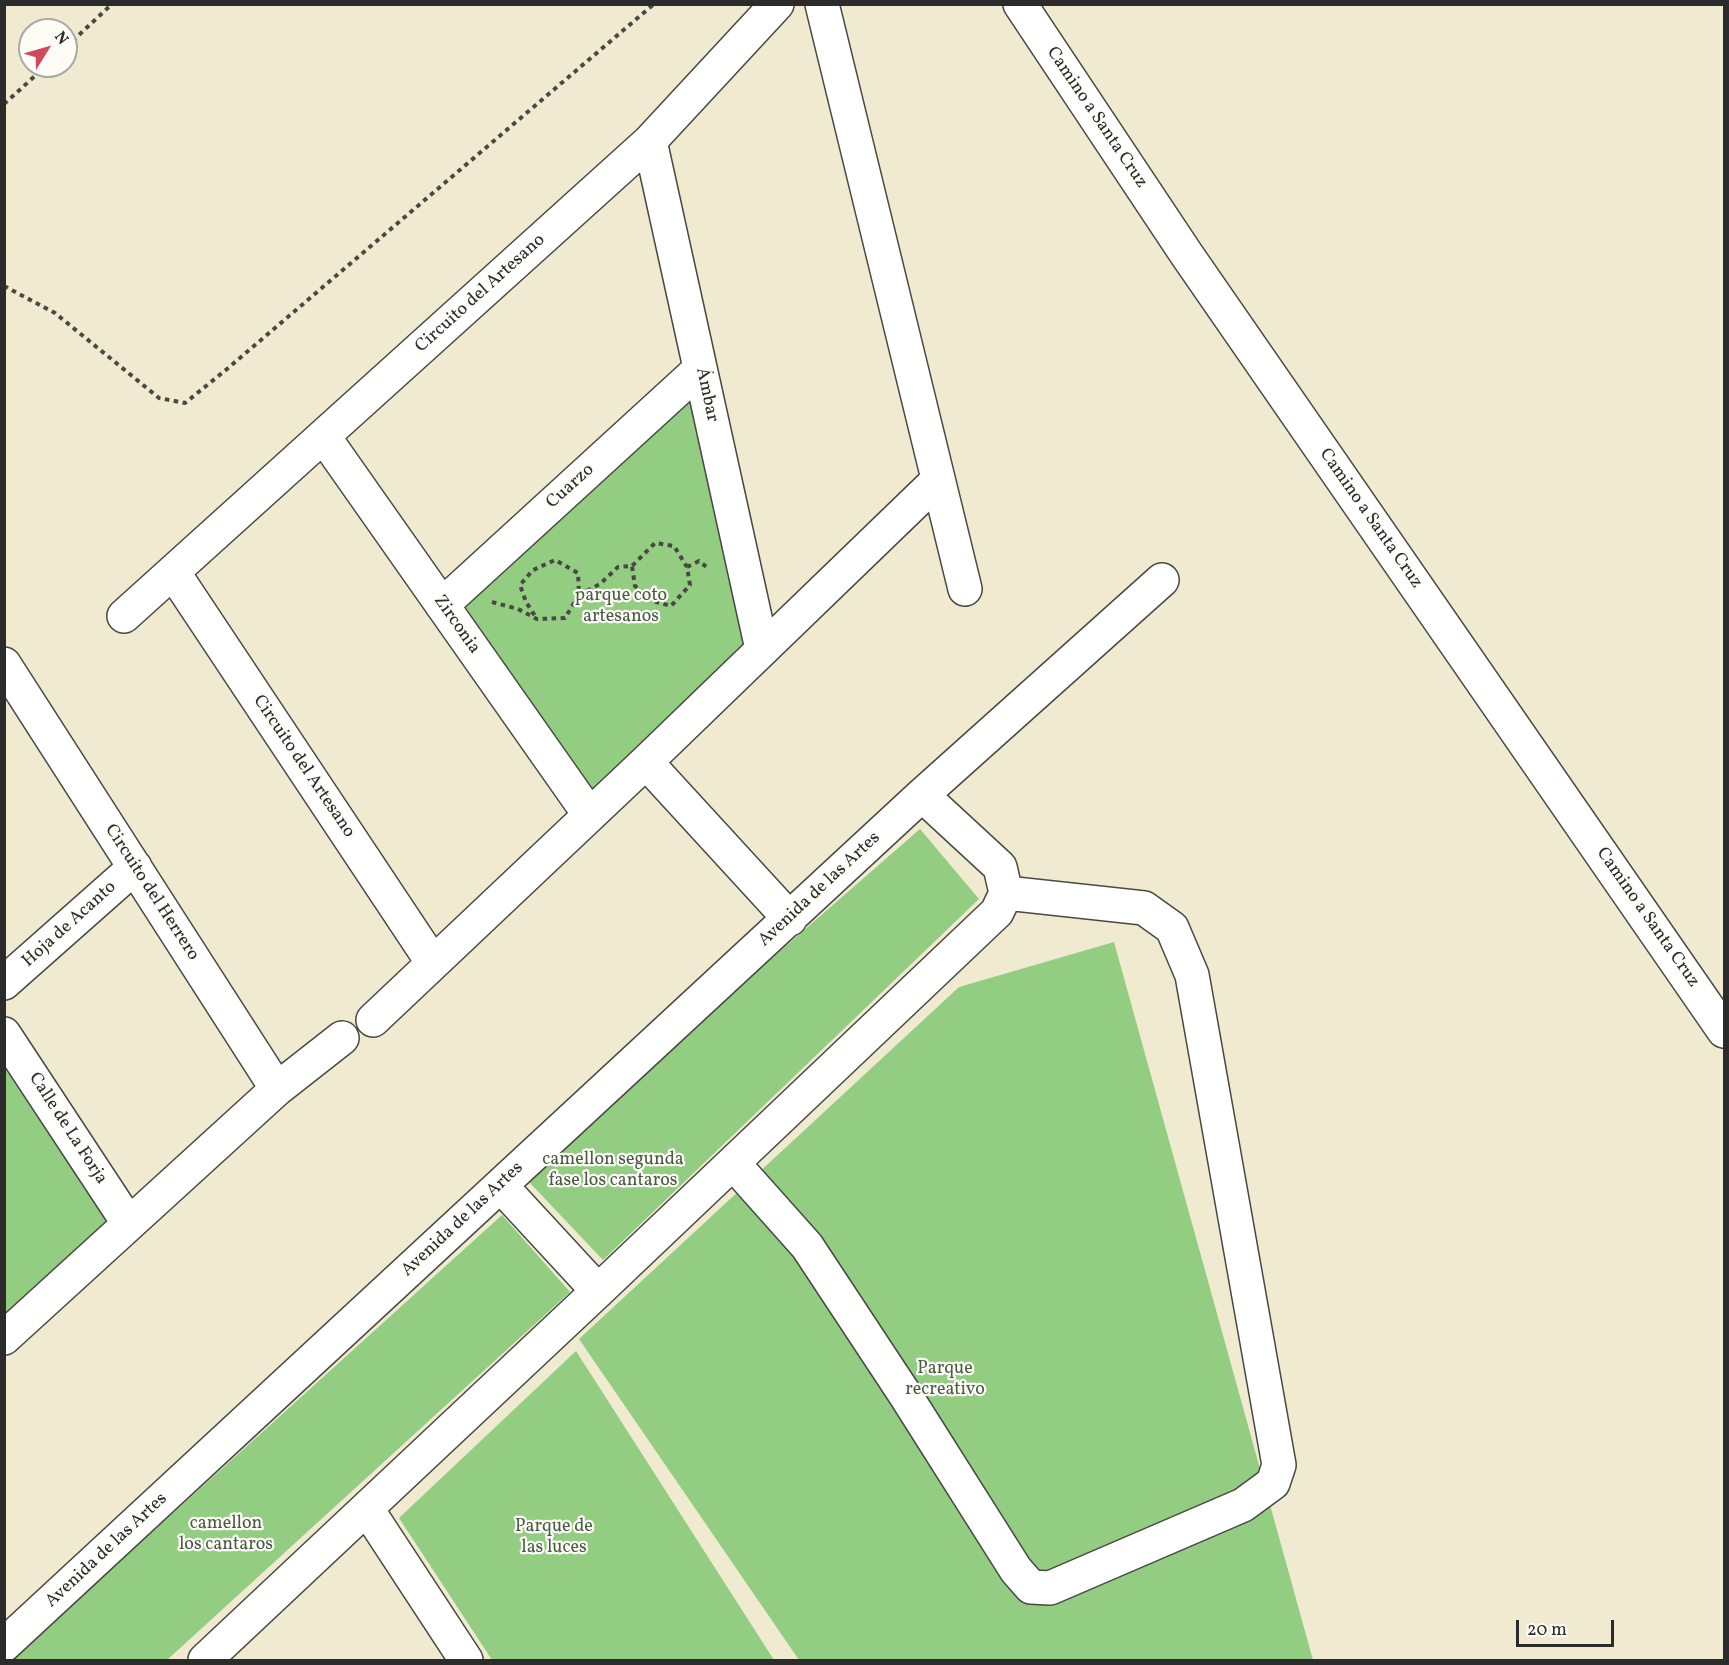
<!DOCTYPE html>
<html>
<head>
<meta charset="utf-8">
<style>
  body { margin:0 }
  #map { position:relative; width:1729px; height:1665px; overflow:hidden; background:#f0ead1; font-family:Vollkorn,serif }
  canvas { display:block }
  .frame { position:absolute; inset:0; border:6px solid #2b2b2b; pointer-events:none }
  .north { position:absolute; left:18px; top:18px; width:60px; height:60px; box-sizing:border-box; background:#fdfcf7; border:2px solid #a9a8a5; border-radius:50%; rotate:53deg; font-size:16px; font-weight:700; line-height:24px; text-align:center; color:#2b2b2b }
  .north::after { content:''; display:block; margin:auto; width:21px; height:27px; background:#d1495b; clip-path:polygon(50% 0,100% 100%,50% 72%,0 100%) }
  .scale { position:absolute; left:1516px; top:1620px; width:98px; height:27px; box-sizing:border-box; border:3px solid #2b2b2b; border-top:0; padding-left:8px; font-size:18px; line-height:21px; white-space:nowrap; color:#2b2b2b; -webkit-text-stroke:4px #fdfcf7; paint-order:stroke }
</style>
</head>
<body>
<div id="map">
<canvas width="1729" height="1665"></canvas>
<div class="frame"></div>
<div class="north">N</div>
<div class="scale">20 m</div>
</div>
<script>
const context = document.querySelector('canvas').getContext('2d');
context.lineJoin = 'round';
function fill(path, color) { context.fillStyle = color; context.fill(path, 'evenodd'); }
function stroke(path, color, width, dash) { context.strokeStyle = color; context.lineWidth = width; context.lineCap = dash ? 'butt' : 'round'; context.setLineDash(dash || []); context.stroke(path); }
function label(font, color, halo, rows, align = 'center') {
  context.font = font + ' Vollkorn,serif'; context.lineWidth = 4.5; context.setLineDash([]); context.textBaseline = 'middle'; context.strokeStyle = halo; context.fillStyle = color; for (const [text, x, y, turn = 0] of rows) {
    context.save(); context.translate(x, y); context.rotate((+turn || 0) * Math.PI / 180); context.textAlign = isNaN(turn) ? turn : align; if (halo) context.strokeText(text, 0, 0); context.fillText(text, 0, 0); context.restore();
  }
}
const green = new Path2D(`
  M697 374 755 646 590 803 450 607Z
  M920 829 979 899 603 1260 530 1183 539 1161Z
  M1114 942 1313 1660H799L579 1339 959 987Z
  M4 1037 124 1223 4 1335Z
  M502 1215 570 1292 167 1660H12L204 1485Z
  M576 1351 774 1660H492L399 1518Z`);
const path = new Path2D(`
  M66 47 112 4
  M4 104 46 66
  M4 286 55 313 159 398 185 403 227 369 654 4
  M687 567 699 561 709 569
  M579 595 600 584 618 567 632 566 635 586 653 601 671 606 690 585 687 567 674 546 655 543 632 566
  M492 602 518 609 537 619 565 618 579 595 578 573 555 560 533 570 520 585 526 602 537 619`);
const minor = new Path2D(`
  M822 4 965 589
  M1020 4 1187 255 1724 1031
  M650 141 762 649
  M324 437 589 814
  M173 572 433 963
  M442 605 700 369
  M124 616 650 141 777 4
  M4 664 277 1089
  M646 762 790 919
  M4 983 135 867
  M373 1020 646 762 938 480
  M4 1034 129 1224
  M733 1163 807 1246 906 1396 1016 1570 1031 1587 1050 1588 1243 1505 1273 1483 1279 1465 1192 975 1172 928 1144 908 1006 893
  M501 1186 598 1291
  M4 1338 277 1089 342 1038
  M367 1509 466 1660
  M4 1645 922 795 1162 580
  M205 1660 598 1291 997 912 1006 893 1000 867 922 795`);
const streetNames = [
  ["Camino a Santa Cruz",1096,118,56],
  ["Circuito del Artesano",481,294,-42],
  ["Ámbar",706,395,78],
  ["Cuarzo",571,487,-42],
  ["Camino a Santa Cruz",1370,519,55],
  ["Zirconia",456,625,55],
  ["Circuito del Artesano",303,767,56],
  ["Avenida de las Artes",820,890,-43],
  ["Circuito del Herrero",151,893,57],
  ["Camino a Santa Cruz",1647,918,55],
  ["Hoja de Acanto",70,925,-42],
  ["Calle de La Forja",67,1129,57],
  ["Avenida de las Artes",463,1220,-43],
  ["Avenida de las Artes",107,1551,-43]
];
const parkNames = [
  ["parque coto",621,597],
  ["artesanos",621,618],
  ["camellon segunda",613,1161],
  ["fase los cantaros",613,1182],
  ["Parque",945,1370],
  ["recreativo",945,1391],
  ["camellon",226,1525],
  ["los cantaros",226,1546],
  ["Parque de",554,1528],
  ["las luces",554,1549]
];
fill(green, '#92cd81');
stroke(minor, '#494844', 36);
stroke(path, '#494844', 4, [4.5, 4.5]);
stroke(minor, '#fff', 33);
label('18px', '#2b2b2b', '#fdfcf7', streetNames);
label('18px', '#4a5c45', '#fdfcf7', parkNames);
</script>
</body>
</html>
